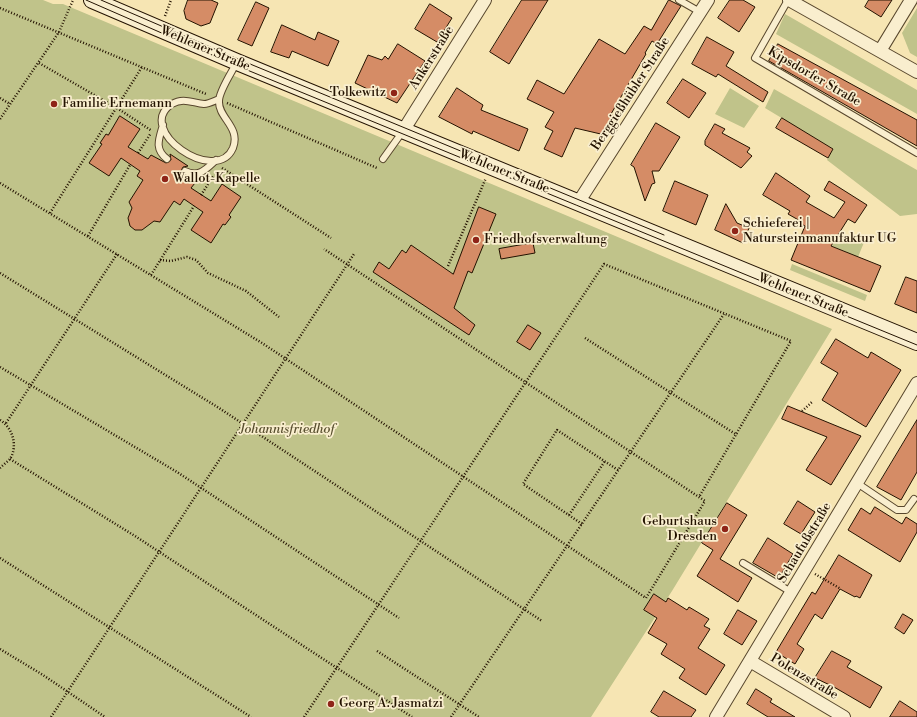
<!DOCTYPE html>
<html>
<head>
<meta charset="utf-8">
<style>
  body { margin:0 }
  canvas { display:block; background:#f6e5b3 }
</style>
</head>
<body>
<canvas width="917" height="717"></canvas>
<script>
const context = document.querySelector('canvas').getContext('2d');
context.lineJoin = 'round';
function fill(path, color) { context.fillStyle = color; context.fill(path, 'evenodd'); }
function stroke(path, color, width, dash) { context.strokeStyle = color; context.lineWidth = width; context.lineCap = dash ? 'butt' : 'round'; context.setLineDash(dash || []); context.stroke(path); }
function label(font, color, halo, rows, align = 'center') {
  context.font = font + ' "Libre Bodoni",serif'; context.lineWidth = 3.5; context.setLineDash([]); context.textBaseline = 'middle'; context.strokeStyle = halo; context.fillStyle = color; for (const [text, x, y, turn = 0] of rows) {
    context.save(); context.translate(x, y); context.rotate((+turn || 0) * Math.PI / 180); context.textAlign = isNaN(turn) ? turn : align; if (halo) context.strokeText(text, 0, 0); context.fillText(text, 0, 0); context.restore();
  }
}
const green = new Path2D(`
  M0 0H43L53 4H63L632 243 832 329 672 591 591 717H0Z
  M917 8V57L910 53 902 33Z
  M785 14 917 90V114L776 34Z
  M730 88 759 106 744 128 715 114Z
  M774 89 917 170V214L900 216 827 160 833 149 765 108Z
  M839 232 854 239 856 236 865 240 858 257 832 246Z
  M792 264 867 295 865 301 790 270Z`);
const building = new Path2D(`
  M188 0H211L218 3 210 23 201 26 186 19 184 11Z
  M522 0H548L509 64 490 52Z
  M669 0 681 6 657 44 652 41 645 53 646 54 611 114 616 117 605 135 575 128 562 157 544 149 553 131 545 127 554 112 527 99 537 80 564 94 599 39 625 54 644 26 651 30Z
  M730 0H743L755 7 739 32 718 18Z
  M869 0H892L881 17 865 7Z
  M256 2 269 8 252 46 238 40Z
  M430 4 452 18 437 42 415 29Z
  M282 25 315 40 318 32 339 41 328 66 292 51 289 58 271 52Z
  M707 37 734 52 726 66 768 92 763 102 718 74 716 77 692 64Z
  M398 44 425 61 397 103 355 83 368 55 382 60 385 56 388 59Z
  M778 44 917 120V146L769 61Z
  M683 79 706 93 689 118 667 103Z
  M457 88 483 105 481 110 528 129 519 151 473 131 472 134 439 117Z
  M120 116 140 129 128 147 148 159 151 155 166 163 171 160 170 154 188 166 183 167 181 171 183 175 195 183 191 188 211 201 222 184 241 197 229 215 231 217 225 225 223 224 211 243 191 230 203 212 184 199 180 205 174 201 160 222 154 221 142 230H135L130 226 128 218 132 208 129 202 143 180 137 176 140 171 121 158 109 176 89 163 102 144 100 143 106 134 108 135Z
  M782 118 833 149 828 158 776 128Z
  M656 123 680 137 659 171H652L655 183 652 184 645 201 634 167 631 165Z
  M715 124 725 129 722 133 750 148 747 152 752 156 741 168 705 145V141Z
  M776 173 810 196 806 202 834 218 845 202 824 190 829 181 867 205 855 223 848 219 831 246 881 266 870 292 791 260 805 226 801 224 802 222 788 214 790 211 763 195Z
  M675 181 708 195 696 225 663 211Z
  M726 204 737 223 749 228 743 243 715 230Z
  M479 207 496 214 472 273 468 271 454 308 475 325 469 335 373 272 379 262 389 269 402 250 406 253 411 245 453 274Z
  M533 243 535 253 501 259 499 249Z
  M906 277 917 281V313L895 304Z
  M528 325 541 333 530 350 517 342Z
  M836 339 868 358 871 352 901 370 866 427 822 400 838 373 821 363Z
  M788 406 861 436 831 485 806 470 827 437 782 419Z
  M917 420V472L901 500 877 487Z
  M798 501 815 512 801 534 784 524Z
  M727 503 747 515 720 559 752 578 738 602 697 576 713 550 702 543Z
  M875 507 902 524 906 517 917 524V532L900 562 848 530 861 508 870 514Z
  M768 538 793 554 779 578 753 563Z
  M839 555 872 575 860 598 856 596 855 597 840 589 822 619 815 614 797 644 804 649 795 664 776 652 812 592 815 594Z
  M654 594 666 602 668 598 687 610 689 607 709 619 704 626 710 629 698 648 725 665 706 695 679 678 685 669 661 654 667 644 648 633 657 618 644 610Z
  M738 610 757 621 742 645 724 634Z
  M903 614 913 620 904 634 895 628Z
  M832 651 851 661 847 667 882 687 870 708 834 687 815 678Z
  M756 689 772 699 770 702 795 717H768L747 704Z
  M664 691 696 710 691 717H659L651 712Z
  M900 701 917 712V717H890Z`);
const path = new Path2D(`
  M0 8 206 94
  M165 16 171 0
  M39 63 117 108 152 131
  M0 98 10 104
  M227 103 377 168
  M0 119 59 32 73 0
  M138 153 151 133
  M222 168 331 238
  M0 183 262 343 646 598 705 501 324 249
  M201 195 214 175
  M50 213 142 67
  M88 236 130 165
  M160 260 171 261 187 257 196 260 208 273 246 291 279 317
  M448 266 486 178
  M0 273 219 408 542 621
  M151 275 194 206
  M585 338 737 435
  M0 367 177 472 399 618
  M802 411 812 402
  M0 420C13 428 18 446 10 459 7 462 3 465 0 468
  M6 423 117 254
  M10 459 135 536 412 717
  M569 515 605 461
  M582 524 523 484 557 430 618 470
  M0 558 251 717
  M815 574 841 589
  M0 649 43 675 105 717
  M377 651 479 717
  M51 717 354 254
  M304 717 604 264 791 341 699 497
  M451 717 724 314`);
const lane = new Path2D(`
  M679 0 700 12
  M788 0 755 58 917 153
  M219 99C214 101 209 104 204 104 193 103 183 97 172 104 133 129 216 187 233 148 241 127 218 118 219 101 219 91 232 72 237 62
  M163 125C159 139 154 149 167 159
  M383 159 403 131
  M185 171C199 178 206 169 216 160
  M857 483 897 510H906L914 499
  M743 563 791 592`);
const street = new Path2D(`
  M789 0 917 72
  M880 51 911 0
  M403 131 485 0
  M578 203 708 0
  M750 661 844 717
  M716 717 917 383`);
const secondary = new Path2D(`
  M92 0 237 62 917 342`);
const tram = new Path2D(`
  M86 0 235 65 917 345
  M101 0 238 59 664 235`);
const markers = [
  [394,93,4,"#8f2418"],
  [54,104,4,"#8f2418"],
  [165,179,4,"#8f2418"],
  [735,231,4,"#8f2418"],
  [476,240,4,"#8f2418"],
  [725,529,4,"#8f2418"],
  [331,704,4,"#8f2418"]
];
const streetNames = [
  ["Wehlener Straße",205,49,23],
  ["Ankerstraße",432,58,-58],
  ["Kipsdorfer Straße",814,77,30],
  ["Berggießhübler Straße",631,94,-57],
  ["Wehlener Straße",504,172,22],
  ["Wehlener Straße",803,296,22],
  ["Schaufußstraße",805,543,-59],
  ["Polenzstraße",804,677,31]
];
const poiNames = [
  ["Tolkewitz",386,93,"right"],
  ["Familie Ernemann",62,104],
  ["Wallot-Kapelle",173,179],
  ["Schieferei |",743,224],
  ["Natursteinmanufaktur UG",743,239],
  ["Friedhofsverwaltung",484,240],
  ["Geburtshaus",717,522,"right"],
  ["Dresden",717,537,"right"],
  ["Georg A. Jasmatzi",339,704]
];
const parkNames = [
  ["Johannisfriedhof",287,430]
];
fill(green, '#c0c38a');
fill(building, '#d58c66');
stroke(building, '#231200', 1);
stroke(lane, '#58472d', 8);
stroke(street, '#58472d', 14);
stroke(secondary, '#231200', 18);
stroke(path, '#231200', 2.5, [1, 2]);
stroke(lane, '#f9eece', 6);
stroke(street, '#f9eece', 12);
stroke(secondary, '#f9eece', 16);
stroke(tram, '#231200', 1);
for (const [x, y, r, color] of markers) { const dot = new Path2D(); dot.arc(x, y, r, 0, 2 * Math.PI); context.fillStyle = color; context.fill(dot); stroke(dot, '#f9eece', 1.5); }
label('13px', '#231200', '#f9eece', streetNames);
label('13px', '#231200', '#f9eece', poiNames, 'left');
label('italic 13px', '#5a5030', '#f9eece', parkNames);
</script>
</body>
</html>
